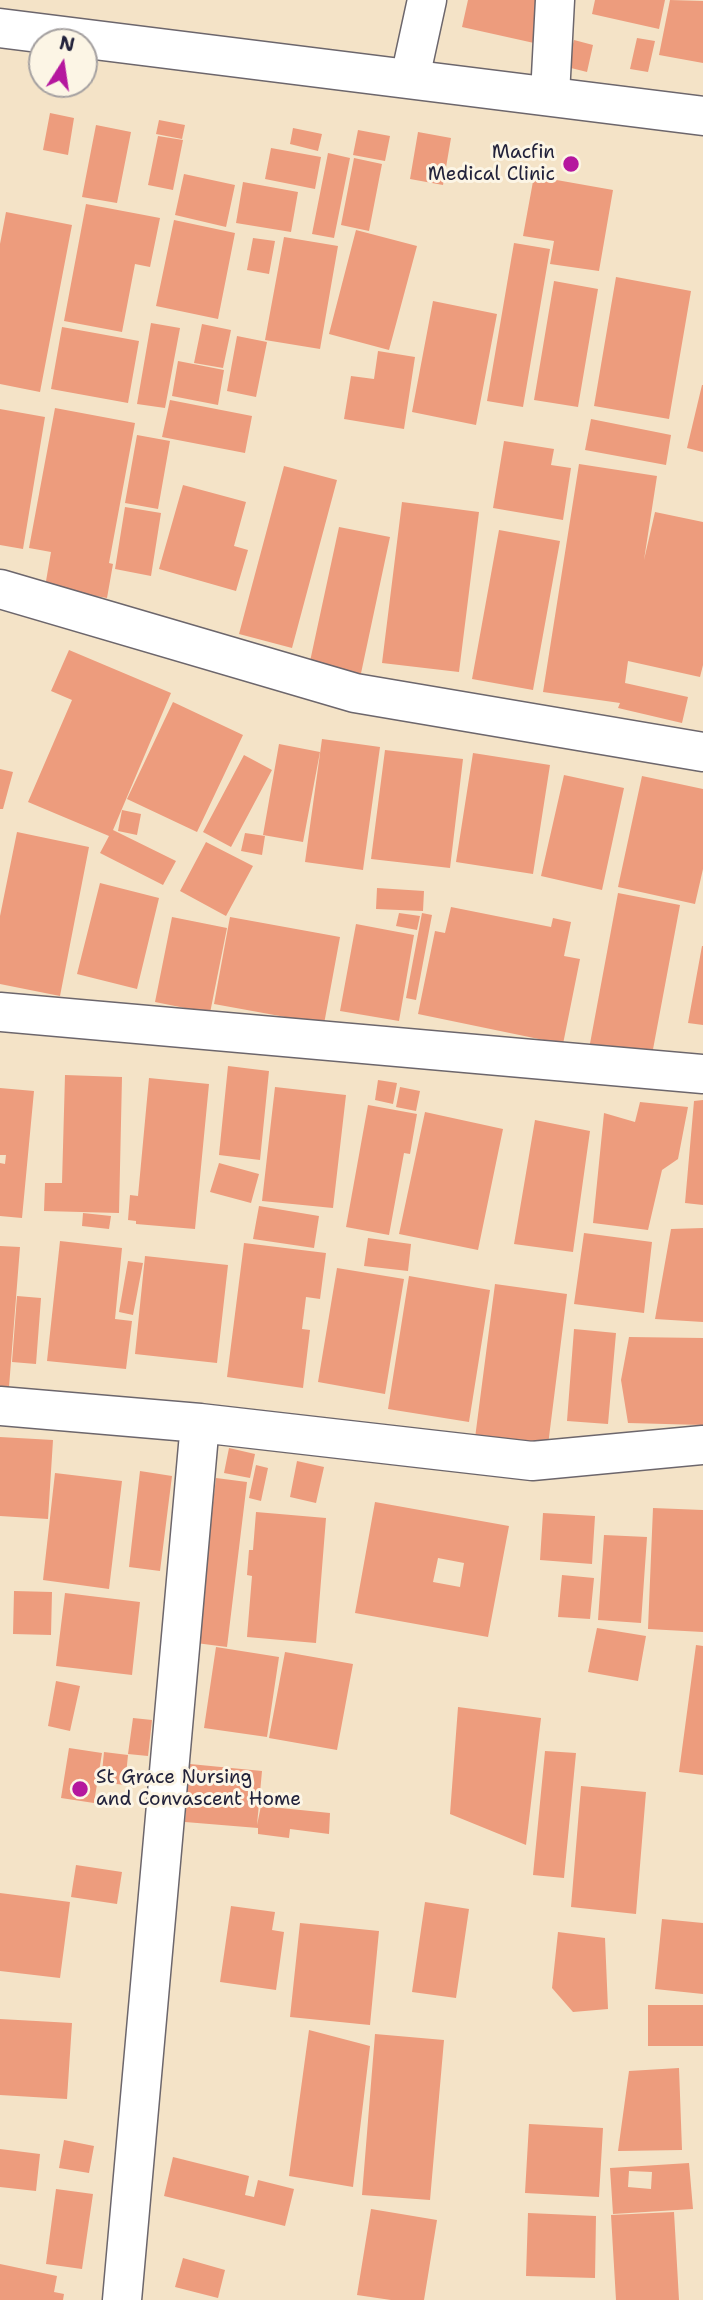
<!DOCTYPE html>
<html>
<head>
<meta charset="utf-8">
<style>
  body { margin:0 }
  #map { position:relative; width:703px; height:2300px; overflow:hidden; background:#f4e3c7; font-family:"Shantell Sans",sans-serif }
  canvas { display:block }
  .north { position:absolute; left:28px; top:28px; width:70px; height:70px; box-sizing:border-box; background:#fcf5e5; border:2px solid #a5a1a1; border-radius:50%; rotate:12deg; font-size:19px; font-weight:700; line-height:28px; text-align:center; color:#22223b }
  .north::after { content:''; display:block; margin:auto; width:24px; height:32px; background:#b5179e; clip-path:polygon(50% 0,100% 100%,50% 72%,0 100%) }
</style>
</head>
<body>
<div id="map">
<canvas width="703" height="2300"></canvas>
<div class="north">N</div>
</div>
<script>
const context = document.querySelector('canvas').getContext('2d');
context.lineJoin = 'round';
function fill(path, color) { context.fillStyle = color; context.fill(path, 'evenodd'); }
function stroke(path, color, width, dash) { context.strokeStyle = color; context.lineWidth = width; context.lineCap = dash ? 'butt' : 'round'; context.setLineDash(dash || []); context.stroke(path); }
function label(font, color, halo, rows, align = 'center') {
  context.font = font + ' "Shantell Sans",sans-serif'; context.lineWidth = 6; context.setLineDash([]); context.textBaseline = 'middle'; context.strokeStyle = halo; context.fillStyle = color; for (const [text, x, y, turn = 0] of rows) {
    context.save(); context.translate(x, y); context.rotate((+turn || 0) * Math.PI / 180); context.textAlign = isNaN(turn) ? turn : align; if (halo) context.strokeText(text, 0, 0); context.fillText(text, 0, 0); context.restore();
  }
}
const building = new Path2D(`
  M468 0H544L534 43 462 27Z
  M595 0H665L659 29 592 14Z
  M670 0 703 1V63L659 55Z
  M637 38 655 41 648 72 630 69Z
  M574 40 593 45 587 72 567 67Z
  M50 113 74 118 68 155 43 150Z
  M159 120 185 125 182 139 156 134Z
  M96 125 131 132 117 203 82 197Z
  M293 128 322 134 318 151 290 144Z
  M358 130 390 136 385 161 353 155Z
  M418 132 451 138 443 185 410 179Z
  M158 136 183 140 173 190 148 185Z
  M271 148 321 157 315 189 265 179Z
  M328 153 350 158 334 238 312 234Z
  M354 158 382 164 369 231 341 225Z
  M184 174 235 185 226 227 175 215Z
  M534 176 613 190 599 271 550 264 554 241 523 236Z
  M243 182 298 192 291 232 236 223Z
  M86 204 160 218 150 267 135 264 122 332 64 321Z
  M6 212 72 225 40 392 0 384V244Z
  M174 220 235 233 218 319 156 306Z
  M356 230 417 246 389 350 329 334Z
  M284 237 338 246 320 349 265 340Z
  M253 238 275 241 269 274 247 270Z
  M514 243 550 249 523 407 487 401Z
  M616 277 691 291 669 419 594 406Z
  M554 281 598 289 578 407 534 400Z
  M433 301 497 314 476 425 412 412Z
  M151 323 180 328 165 408 137 404Z
  M202 324 231 330 223 368 194 363Z
  M62 327 139 341 128 403 51 389Z
  M237 336 267 342 256 397 227 391Z
  M378 351 415 357 404 429 344 419 351 376 374 379Z
  M178 361 224 370 218 405 172 396Z
  M702 385H703V452L687 448Z
  M170 400 252 416 245 453 162 437Z
  M55 408 135 423 109 563 113 564 107 598 45 587 51 552 29 548Z
  M0 409 45 417 23 549 0 545Z
  M591 419 671 435 666 465 585 450Z
  M137 435 170 441 158 509 125 503Z
  M504 441 554 449 551 465 571 468 563 520 493 508Z
  M579 464 657 476 644 560 655 512 703 522V665L700 677 628 661 625 683 688 697 682 723 618 708 620 703 543 692Z
  M284 466 337 480 292 648 239 634Z
  M183 485 246 502 234 546 248 550 236 591 159 569Z
  M402 502 479 512 459 672 382 663Z
  M125 507 161 513 151 576 115 569Z
  M339 527 390 537 360 678 309 666Z
  M499 530 560 541 533 690 472 679Z
  M69 650 171 693 113 830 176 861 163 885 100 853 109 836 28 802 72 700 51 691Z
  M173 702 243 735 197 832 127 799Z
  M322 739 380 747 363 870 305 862Z
  M279 744 320 752 303 842 263 835Z
  M385 750 463 759 450 868 371 859Z
  M473 753 550 765 533 874 456 862Z
  M244 755 272 770 231 847 203 832Z
  M0 769 13 772 3 809H0Z
  M564 775 624 788 602 890 541 876Z
  M642 776 703 789V869L695 904 618 887Z
  M122 810 141 814 137 835 118 831Z
  M17 832 89 847 60 996 0 984V916Z
  M245 833 265 836 262 855 241 851Z
  M206 842 253 866 226 916 180 891Z
  M100 883 159 898 137 989 77 974Z
  M377 888 424 891 423 911 376 909Z
  M618 893 680 905 651 1060 589 1049Z
  M451 907 551 927 553 918 571 922 564 956 580 959 563 1044 418 1014 435 931 445 933Z
  M399 913 420 916 417 930 396 926Z
  M422 913 432 915 416 1000 406 998Z
  M172 917 227 928 210 1013 155 1002Z
  M230 917 340 937 324 1024 214 1004Z
  M356 924 414 935 399 1021 340 1011Z
  M702 946H703V1025L688 1023Z
  M228 1066 269 1071 260 1160 219 1155Z
  M65 1075 122 1077 119 1213 44 1211 45 1183H62Z
  M149 1078 209 1084 195 1229 136 1224V1221L128 1220 130 1195 138 1196Z
  M378 1080 397 1083 393 1104 375 1100Z
  M275 1087 346 1095 333 1208 262 1201Z
  M400 1087 420 1091 416 1111 396 1107Z
  M0 1088 34 1091 22 1218 0 1216V1163L5 1164 6 1155H0Z
  M703 1100V1205L685 1203 694 1101Z
  M640 1102 688 1107 678 1159 662 1170 648 1230 593 1223 604 1113 635 1122Z
  M368 1105 417 1114 410 1154 404 1153 389 1235 346 1227Z
  M425 1112 503 1129 478 1250 399 1234Z
  M535 1120 590 1131 573 1252 514 1244Z
  M219 1163 259 1174 251 1203 210 1192Z
  M259 1206 319 1216 314 1248 253 1239Z
  M83 1213 111 1216 109 1229 82 1226Z
  M703 1228V1322L655 1319 671 1229Z
  M584 1233 652 1242 644 1313 574 1304Z
  M368 1238 411 1244 408 1271 364 1266Z
  M60 1241 122 1248 115 1319 132 1321 126 1369 47 1361Z
  M244 1243 326 1253 320 1299 306 1297 302 1329 310 1330 303 1388 227 1377Z
  M0 1246 20 1247 9 1387 0 1386Z
  M145 1256 228 1265 217 1363 135 1354Z
  M128 1261 143 1263 133 1315 119 1312Z
  M337 1268 404 1279 385 1394 318 1382Z
  M409 1276 490 1290 469 1422 388 1409Z
  M495 1284 567 1294 548 1445 475 1438Z
  M17 1296 41 1298 36 1364 12 1362Z
  M574 1329 616 1333 608 1424 567 1421Z
  M629 1337 703 1338V1425L628 1423 621 1380Z
  M0 1437 53 1440 48 1519 0 1516Z
  M229 1448 255 1454 250 1478 224 1473Z
  M297 1461 324 1467 316 1503 290 1497Z
  M256 1465 268 1468 261 1501 249 1498Z
  M140 1471 172 1476 160 1571 129 1567Z
  M55 1473 122 1481 109 1589 43 1580Z
  M216 1478 247 1482 227 1647 196 1643Z
  M375 1502 509 1526 488 1637 355 1613ZM438 1558 464 1563 460 1587 433 1582Z
  M653 1508 703 1510V1632L648 1629Z
  M256 1512 326 1518 316 1643 247 1637 252 1576 247 1575 249 1550H253Z
  M543 1513 595 1516 592 1564 540 1560Z
  M604 1535 647 1537 641 1623 598 1620Z
  M562 1575 594 1578 590 1619 558 1617Z
  M14 1591 52 1592 51 1635 13 1634Z
  M65 1593 140 1602 132 1675 56 1666Z
  M597 1628 646 1636 638 1681 588 1672Z
  M696 1645 703 1646V1775L679 1772Z
  M216 1647 279 1657 267 1737 204 1728Z
  M285 1652 353 1664 337 1750 269 1738Z
  M56 1681 80 1686 70 1731 48 1726Z
  M458 1707 541 1718 526 1845 450 1814Z
  M133 1718 152 1720 148 1756 128 1754Z
  M69 1748 102 1753 94 1803 61 1798Z
  M545 1751 576 1753 564 1878 533 1875Z
  M104 1752 128 1755 125 1785 101 1782Z
  M190 1764 262 1771 257 1825 261 1806 330 1813 329 1834 290 1829 289 1838 258 1834V1828L185 1822Z
  M581 1786 646 1792 636 1914 571 1907Z
  M76 1865 122 1872 117 1904 71 1897Z
  M0 1893 70 1902 60 1978 0 1971Z
  M425 1902 469 1909 456 1998 412 1992Z
  M231 1906 275 1912 272 1930 284 1932 276 1990 220 1982Z
  M662 1919 703 1923V1994L655 1989Z
  M300 1923 379 1931 370 2025 290 2017Z
  M558 1932 605 1938 608 2009 573 2012 552 1988Z
  M648 2005H703V2046H648Z
  M0 2019 72 2023 67 2099 0 2095Z
  M309 2030 370 2046 353 2187 289 2176Z
  M375 2034 444 2040 430 2200 362 2195Z
  M679 2068 682 2150 618 2151 629 2071Z
  M529 2124 603 2128 599 2197 525 2193Z
  M64 2140 94 2146 89 2173 59 2168Z
  M0 2149 40 2154 36 2191 0 2187Z
  M173 2157 249 2176 245 2195 254 2197 258 2180 294 2189 285 2226 164 2196Z
  M689 2163 693 2209 613 2214 610 2168ZM629 2171 652 2172 651 2189 628 2187Z
  M56 2189 93 2194 82 2269 46 2264Z
  M371 2209 437 2220 424 2300H391L357 2295Z
  M674 2212 679 2300H616L611 2215Z
  M528 2213 596 2216 595 2278 526 2276Z
  M183 2258 225 2270 218 2298 175 2287Z
  M0 2264 57 2276 54 2292 64 2294 63 2300H0Z`);
const minor = new Path2D(`
  M410 78 427 0
  M550 95 555 0
  M0 589 355 693 703 752
  M0 1012 703 1074
  M0 1406 200 1423 532 1461 703 1445
  M122 2300 200 1423`);
const major = new Path2D(`
  M0 28 703 116`);
const markers = [
  [571,164,9,"#b5179e"],
  [80,1789,9,"#b5179e"]
];
const poiNames = [
  ["Macfin",555,153],
  ["Medical Clinic",555,175],
  ["St Grace Nursing",96,1778,"left"],
  ["and Convascent Home",96,1800,"left"]
];
fill(building, '#ed9c7d');
stroke(minor, '#6c666c', 41);
stroke(major, '#6c666c', 41);
stroke(minor, '#fff', 38);
stroke(major, '#fff', 38);
for (const [x, y, r, color] of markers) { const dot = new Path2D(); dot.arc(x, y, r, 0, 2 * Math.PI); context.fillStyle = color; context.fill(dot); stroke(dot, '#fcf5e5', 2.5); }
label('19px', '#22223b', '#fcf5e5', poiNames, 'right');
</script>
</body>
</html>
